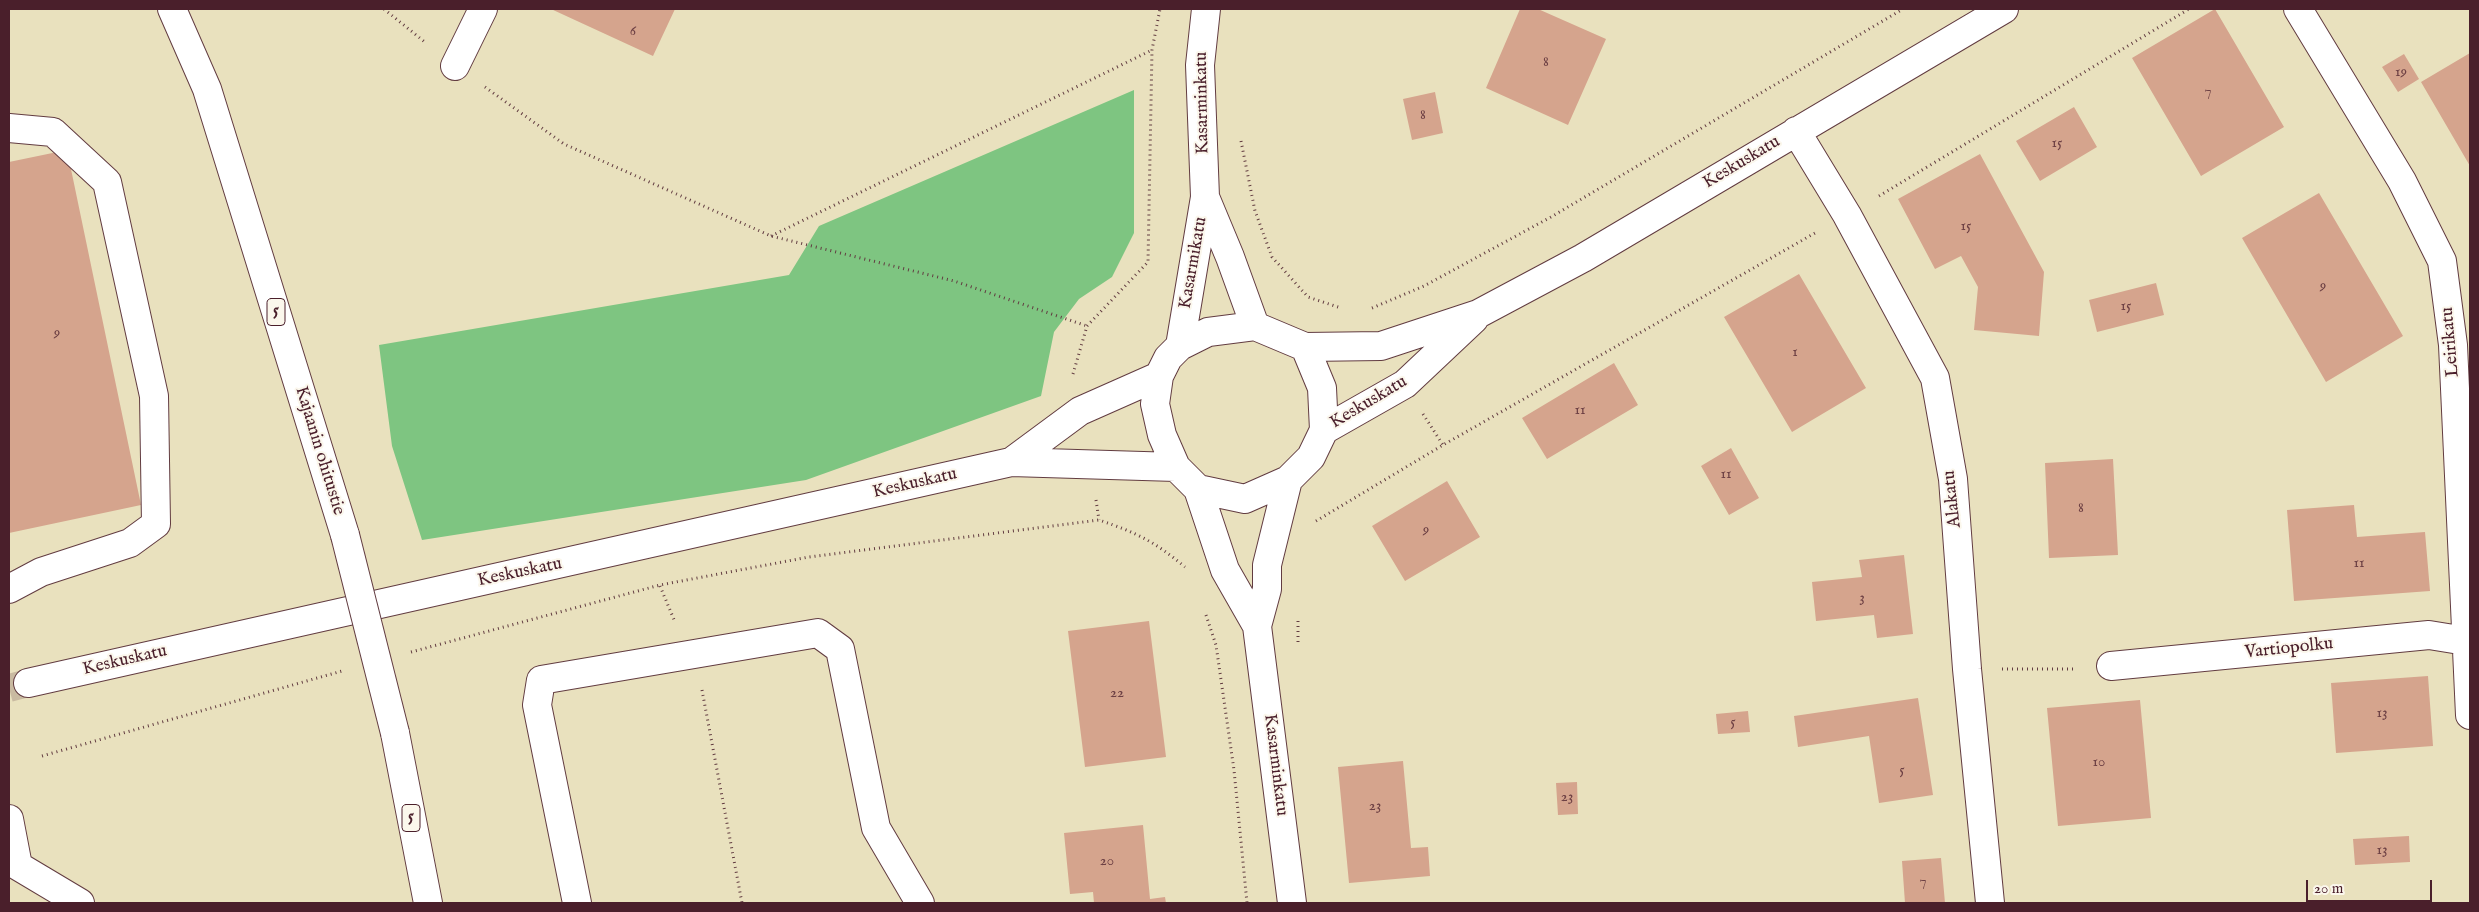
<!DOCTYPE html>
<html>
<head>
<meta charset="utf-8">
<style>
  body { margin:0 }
  #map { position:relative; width:2479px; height:912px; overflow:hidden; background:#e9e1be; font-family:"IM FELL English",serif }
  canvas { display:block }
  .frame { position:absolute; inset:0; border:10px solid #4a1f2b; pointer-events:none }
  .scale { position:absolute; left:2306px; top:880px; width:126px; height:22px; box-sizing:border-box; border:2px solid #4a1f2b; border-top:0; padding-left:6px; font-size:15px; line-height:18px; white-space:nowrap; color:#4a1f2b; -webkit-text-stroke:4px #fbf7ec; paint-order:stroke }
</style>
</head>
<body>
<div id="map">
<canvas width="2479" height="912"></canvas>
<div class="frame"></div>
<div class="scale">20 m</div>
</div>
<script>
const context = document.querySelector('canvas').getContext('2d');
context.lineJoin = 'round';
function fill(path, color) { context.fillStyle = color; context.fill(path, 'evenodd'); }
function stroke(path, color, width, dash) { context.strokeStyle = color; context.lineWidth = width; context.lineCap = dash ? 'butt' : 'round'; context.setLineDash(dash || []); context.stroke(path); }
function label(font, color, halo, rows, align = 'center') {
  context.font = font + ' "IM FELL English",serif'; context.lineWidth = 4; context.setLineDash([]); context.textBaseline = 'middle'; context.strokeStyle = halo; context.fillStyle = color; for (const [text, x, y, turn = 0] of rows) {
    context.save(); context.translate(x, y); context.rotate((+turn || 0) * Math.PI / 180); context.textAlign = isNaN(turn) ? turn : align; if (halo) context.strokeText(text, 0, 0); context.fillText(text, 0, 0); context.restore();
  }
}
const green = new Path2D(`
  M1134 90V233L1112 277 1079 299 1054 332 1041 396 806 480 422 540 392 446 379 345 789 275 819 226Z`);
const building = new Path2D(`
  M551 9H675L653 56Z
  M1520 9H1538L1606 39 1568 125 1486 88Z
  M2215 9 2284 127 2201 176 2132 58Z
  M2470 53V166L2421 82Z
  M2404 54 2419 79 2398 92 2382 67Z
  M1435 92 1443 133 1412 140 1403 99Z
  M2074 107 2097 147 2040 181 2016 141Z
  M67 150 141 505 9 533V162Z
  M1980 154 2044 272 2039 336 1974 330 1978 287 1961 256 1935 269 1898 199Z
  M2319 193 2403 336 2326 382 2242 238Z
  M1799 274 1866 388 1792 432 1724 317Z
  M2156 283 2164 315 2097 332 2089 300Z
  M1614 363 1638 405 1547 459 1522 418Z
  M1731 448 1759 498 1729 515 1701 466Z
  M2113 459 2118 555 2049 558 2045 463Z
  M1447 481 1480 537 1405 581 1372 526Z
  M2354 505 2357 537 2425 532 2430 591 2294 601 2287 510Z
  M1904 555 1913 634 1877 638 1874 615 1816 621 1812 582 1862 577 1859 560Z
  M1149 621 1166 757 1085 767 1068 631Z
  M2428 676 2433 746 2336 753 2331 683Z
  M1918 698 1933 795 1879 803 1869 736 1798 747 1794 716Z
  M2140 700 2151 818 2058 826 2047 708Z
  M1748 711 1750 732 1718 734 1716 714Z
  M1403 761 1411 848 1428 847 1430 876 1349 883 1338 767Z
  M1577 782 1578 814 1558 815 1556 783Z
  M1143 825 1150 899 1165 897 1166 903H1094L1093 892 1070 894 1064 833Z
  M2409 836 2410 862 2355 865 2353 839Z
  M1941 858 1945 903H1905L1902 861Z`);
const minorTunnel = new Path2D(`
  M9 688 28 683`);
const path = new Path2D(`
  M384 9 426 43
  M485 87 564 144 771 236 954 281 1087 326
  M1241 141 1255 211 1272 257 1308 297 1341 308
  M1879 196 2189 9
  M771 236 1152 50
  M1372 308 1424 286 1551 217 1903 9
  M1073 374 1087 326 1148 262 1152 50 1160 9
  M1423 414 1443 445
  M1096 500 1099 520
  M1316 521 1443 445 1815 233
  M660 586 675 622
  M1206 615 1216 645 1234 770 1247 903
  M1298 642V621
  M411 652 660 585 809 557 1099 520C1137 533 1154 541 1185 567
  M2002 669H2076
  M702 690 742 903
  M42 756 342 671`);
const minor = new Path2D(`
  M2298 9 2402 181 2442 261 2453 345 2470 715
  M455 66 483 9
  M9 128 53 132 107 182 154 396 156 524 130 543 41 572 9 589
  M1796 131 1847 215 1935 378 1953 479 1967 669 1990 903
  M1205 197 1230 257 1255 326
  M1255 326 1305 347 1322 388 1324 430 1311 457 1288 480 1245 499 1198 489 1176 467 1162 435 1155 404 1159 376 1168 358 1180 346 1208 332Z
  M1180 346 1205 197 1200 65 1206 9
  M1305 347 1381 346 1478 314 1583 258 2004 9
  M1324 430 1405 384 1474 319
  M1011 462 1080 411 1159 376
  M1288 480 1267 565V589L1257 626 1292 903
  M1198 489 1225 570 1257 626
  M2111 666 2429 635 2466 641
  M28 683 1011 462 1176 467
  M9 819 18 866 80 903
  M577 903 537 705 541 680 818 633 840 649 876 828 920 903`);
const highway = new Path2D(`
  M172 9 207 89 345 535
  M395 733 428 903`);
const highwayBridge = new Path2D(`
  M345 535 395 733`);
const numberNames = [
  ["6",633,32],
  ["8",1546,63],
  ["19",2401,73],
  ["7",2208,92],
  ["8",1423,116],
  ["15",2057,144],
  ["15",1966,227],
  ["9",2323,287],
  ["15",2126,307],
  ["9",57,334],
  ["1",1795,353],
  ["11",1580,411],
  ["11",1726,475],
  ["8",2081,509],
  ["9",1426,531],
  ["11",2359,564],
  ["3",1862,599],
  ["22",1117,694],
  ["13",2382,714],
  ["5",1733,723],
  ["10",2099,763],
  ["5",1902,771],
  ["23",1567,798],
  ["23",1375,807],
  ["13",2382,851],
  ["20",1107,862],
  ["7",1923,882]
];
const shields = [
  [276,312,18],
  [411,818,18]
];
const shieldNames = [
  ["5",276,312],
  ["5",411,818]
];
const streetNames = [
  ["Kasarminkatu",1203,103,-91],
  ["Keskuskatu",1742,163,-31],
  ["Kasarmikatu",1194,263,-80],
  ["Leirikatu",2451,342,-95],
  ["Keskuskatu",1369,403,-31],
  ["Kajaanin ohitustie",319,451,73],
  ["Keskuskatu",915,484,-13],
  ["Alakatu",1953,499,-96],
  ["Keskuskatu",520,573,-12],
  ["Vartiopolku",2289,649,-6],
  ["Keskuskatu",125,661,-13],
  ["Kasarminkatu",1275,765,83]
];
fill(green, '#7ec581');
fill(building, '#d5a48d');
stroke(minorTunnel, '#c9baa1', 28, [28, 14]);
stroke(minor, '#623c41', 30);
stroke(highway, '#623c41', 30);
stroke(path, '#623c41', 3, [1, 4]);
stroke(minor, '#fff', 28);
stroke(highway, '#fff', 28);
stroke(highwayBridge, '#623c41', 30, []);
stroke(highwayBridge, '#fff', 28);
label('15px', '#6d4044', null, numberNames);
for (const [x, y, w] of shields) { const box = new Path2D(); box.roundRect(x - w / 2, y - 13.5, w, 27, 4); context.fillStyle = '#fbf7ec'; context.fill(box); stroke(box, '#4a1f2b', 1); }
label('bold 16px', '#4a1f2b', null, shieldNames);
label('18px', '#4a1f2b', '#fbf7ec', streetNames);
</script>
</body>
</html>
